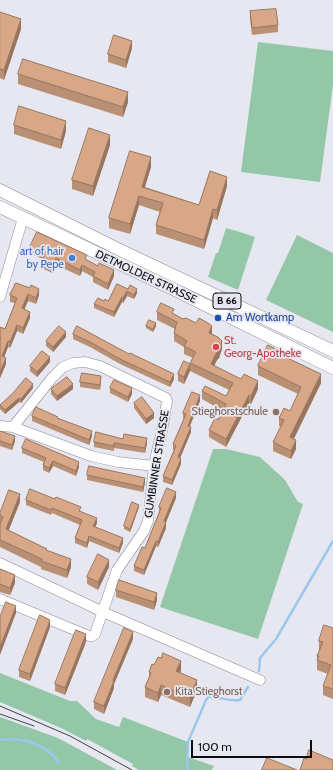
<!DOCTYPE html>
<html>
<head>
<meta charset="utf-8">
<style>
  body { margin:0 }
  #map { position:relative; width:333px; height:770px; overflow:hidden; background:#e6e7f0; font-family:Cabin,sans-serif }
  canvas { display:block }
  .scale { position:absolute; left:191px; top:740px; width:121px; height:18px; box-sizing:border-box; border:2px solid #0d0e11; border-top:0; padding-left:5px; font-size:12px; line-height:14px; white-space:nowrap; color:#0d0e11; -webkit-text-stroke:3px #e6e7f0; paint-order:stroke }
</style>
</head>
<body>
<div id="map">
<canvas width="333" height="770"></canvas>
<div class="scale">100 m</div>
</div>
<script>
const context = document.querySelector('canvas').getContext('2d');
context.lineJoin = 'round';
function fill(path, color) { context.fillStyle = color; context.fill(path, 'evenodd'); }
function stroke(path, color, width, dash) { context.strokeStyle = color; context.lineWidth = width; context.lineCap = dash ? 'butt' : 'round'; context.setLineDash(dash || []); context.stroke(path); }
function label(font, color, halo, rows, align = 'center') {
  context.font = font + ' Cabin,sans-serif'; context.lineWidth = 3.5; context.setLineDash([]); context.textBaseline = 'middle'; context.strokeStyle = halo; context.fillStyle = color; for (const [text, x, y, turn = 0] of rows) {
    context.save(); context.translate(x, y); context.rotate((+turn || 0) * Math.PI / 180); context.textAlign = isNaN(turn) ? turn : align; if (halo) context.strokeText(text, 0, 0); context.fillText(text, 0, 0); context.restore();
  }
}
const green = new Path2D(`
  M258 42 333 51V85L320 182 241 172Z
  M226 228 240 232 232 258 240 232 255 237 238 290 208 277 216 253H218Z
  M297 235 333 253V332L266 300Z
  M213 449H226L260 457 285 480 298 502 303 504 258 639 160 607Z
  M0 673 70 701H77L96 719 119 727 123 717 188 742V757L214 766 212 770H139L132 766 133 764 87 739 86 741 61 728 0 702Z
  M0 717 58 738 117 770H0Z`);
const stream = new Path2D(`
  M259 671 260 658 276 639 333 541
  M0 740C22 737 47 744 59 763
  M188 770 187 766 188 742 206 700 208 697C219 696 228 702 240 700L248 687`);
const minor = new Path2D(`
  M0 297 23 218
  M0 426 13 427 91 456 118 462 154 466
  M0 563 103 612 260 680
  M0 599 89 636H92L95 634 117 570 144 531 148 521 154 466 157 451 162 431 167 401 166 398 100 366 85 362 73 363 63 367 52 378 13 427`);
const major = new Path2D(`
  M0 190 120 250 333 351
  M0 207 169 287 333 368`);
const tram = new Path2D(`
  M0 706 70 736 132 770
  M0 714 34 726`);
const wall = new Path2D(`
  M250 11 278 25V32L252 35 250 19Z
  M0 12 21 29 4 80 0 78Z
  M132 48 126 68 108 62V54Z
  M18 74 128 102 123 117 18 84Z
  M14 125 66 131 61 149 14 134Z
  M110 145 93 196 72 189V180Z
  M151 167 145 187 199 205 227 186 217 220 213 218 204 249 156 234V225L160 212 139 205 130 234 109 228V218Z
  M30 247 87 260 114 276 108 290 93 282V277L82 271 80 276 56 265 52 273 42 268V262L43 259 30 254Z
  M16 283 39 295 36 304 28 301 24 309 30 318 23 334 17 331 10 348 8 347 4 357 6 364 0 378V327L5 329 15 303 10 302V295Z
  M128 289 137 293 134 299 127 296 123 303 122 302 114 317 94 308V304L104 301H108Z
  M157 312 174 314 212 334 222 349 219 358 217 360 214 366 258 389 251 404 249 403 226 447 209 437V430L218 420 223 411 202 399V391L226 396 229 390 190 371 184 384 178 381V374L190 364 193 358 184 354V347L174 341V333L175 329 157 320Z
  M146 326H156L153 332 146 328Z
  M73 334 129 354 174 379 170 387 120 364 90 347 73 339Z
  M66 337 53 352 46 346V341Z
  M278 354 321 383 294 439 296 449 291 459 273 451V442L281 427 279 426V418L290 411 298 394 258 375V366Z
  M50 362 37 377 30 371V366Z
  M101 381 100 390 80 387V382Z
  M33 388 21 403 19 402 5 414 0 409V405Z
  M110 388 132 394 128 402 110 393Z
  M51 389H73L57 401 51 394Z
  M200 401 189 426 191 432 180 458 181 464 172 485 163 482V476L174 450H173V444L184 419 183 418V413Z
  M134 403 154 418 146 424 134 408Z
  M32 416 58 418 92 436 89 445 32 421Z
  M0 431 15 441 12 450 0 446Z
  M123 439 147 443 145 453 114 448V451L94 447V442Z
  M22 448 79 467 76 476 53 466 49 473 43 470V465L44 462 22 453Z
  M87 475 145 483 143 492 87 480Z
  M176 498 166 522V528L158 547 156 546 144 575 134 571V566L145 548 159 513V507Z
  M26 500 81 511 97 523 95 527 123 543 119 553 89 541 87 548 75 543V538L80 525 52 513 51 515 26 505Z
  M20 502 8 531 47 551 71 567 67 578 41 569V567L0 547V513Z
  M139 507 130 532 124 529V526Z
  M109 567 98 590 87 584V577Z
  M0 569 15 583 10 595 0 592Z
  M116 590 157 600 154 610 116 597Z
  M50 627 30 681 19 677V670Z
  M333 628V699L323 695V686L328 674 317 670V656L319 651V641Z
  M133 639 114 684V688L104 714 94 709V702Z
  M86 642 65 695 55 691V684Z
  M181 671 180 672 197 690 190 707 161 695 158 702 145 697V687L149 678V672Z`);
const shadedWall = new Path2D(`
  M21 19V29L4 80V70Z
  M132 41V48L126 68V60Z
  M128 92V102L123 117V107Z
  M66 121V131L61 149V140Z
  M110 135V145L93 196V186Z
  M151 157V167L142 196V187Z
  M227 177V186L217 220V210Z
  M139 196V205L130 234V224Z
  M213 209V218L204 249V240Z
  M56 258V265L52 273V267Z
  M82 265V271L80 276V270Z
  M114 270V276L108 290V284Z
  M39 289V295L36 304V298Z
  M137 289V293L134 299V295Z
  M127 291V296L123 303V298Z
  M28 294V301L22 315V308Z
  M122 297V302L114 317V312Z
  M30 312V318L23 334V328Z
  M156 323V326L153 332V329Z
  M17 325V331L10 348V342Z
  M212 326V334L209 333Z
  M66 332V337L53 352V347Z
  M8 341V347L2 363V356Z
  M222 341V349L219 358 217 360 211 372V364Z
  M50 357V362L37 377V372Z
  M6 358V364L0 378V372Z
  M190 364V371L184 384V377Z
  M174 374V379L170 387V382Z
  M321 374V383L290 446V437Z
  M101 376V381L100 390V385Z
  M258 381V389L251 404V396Z
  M33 384V388L21 403V399Z
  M73 384V389L57 401V396Z
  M132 388V394L128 402V397Z
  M200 395V401L188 431V426Z
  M249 395V403L226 447V439Z
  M19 398V402L5 414V410Z
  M154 413V418L146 424V419Z
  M191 427V432L178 463V457Z
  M92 431V436L89 445V440Z
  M15 436V441L12 450V445Z
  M147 438V443L145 453V448Z
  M296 440V449L291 459V451Z
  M181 459V464L172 485V480Z
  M53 461V466L49 473V468Z
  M79 462V467L76 476V471Z
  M145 478V483L143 492V487Z
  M176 492V498L164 527V521Z
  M20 494V502L6 537V529Z
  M139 505V507L130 532V529Z
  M97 518V523L93 531V526Z
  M166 522V528L158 547V542Z
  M89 536V541L87 548V543Z
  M123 538V543L119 553V548Z
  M156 541V546L144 575V570Z
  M71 559V567L67 578V570Z
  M109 560V567L98 590V582Z
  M15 575V583L10 595V588Z
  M157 593V600L154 610V602Z
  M16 606V613L0 655V647Z
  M50 620V627L30 681V674Z
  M133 632V639L114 684V688L104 714V706L113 680Z
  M86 634V642L65 695V688Z
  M181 661V671L176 681V671Z
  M197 680V690L190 707V698Z
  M161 685V695L158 702V693Z`);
const building = new Path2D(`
  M276 9 278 25 252 28 250 11Z
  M0 12 21 19 4 70 0 69Z
  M114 35 132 41 126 60 108 54Z
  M23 59 128 92 123 107 18 74Z
  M19 106 66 121 61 140 14 125Z
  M89 128 110 135 93 186 72 180Z
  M130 151 151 157 142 187 199 205 210 171 227 177 217 210 213 209 204 240 156 225 163 203 139 196 130 224 109 218Z
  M37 232 87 255 85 259 98 266 99 263 114 270 108 284 93 276 95 272 82 265 80 270 56 258 52 267 42 262 45 254 30 247Z
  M16 283 30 288 31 285 39 289 36 298 28 294 22 308 30 312 23 328 17 325 10 342 8 341 2 356 6 358 0 372V340L1 338H0V327L5 329 17 298 10 295Z
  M117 284 128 289 130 285 137 289 134 295 127 291 123 298 122 297 114 312 94 304 98 298 104 301 105 299 108 301Z
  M161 303 174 309 172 313 183 319 186 318 196 323 199 318 208 323 212 326 209 333 218 337 222 341 219 351 217 352 211 364 241 379 244 374 258 381 251 396 249 395 226 439 209 430 215 418 218 420 226 404 202 391 205 386 226 396 233 383 190 363 196 352 184 346 187 341 174 333 177 322 157 312Z
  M149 320 156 323 153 329 146 326Z
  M59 326 66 332 53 347 46 341Z
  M77 326 129 354 130 353 174 374 170 382 120 359 90 342 73 334Z
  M268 345 278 350 277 353 321 374 290 437 296 440 291 451 273 442 284 420 279 418 284 408 290 411 301 387 258 366Z
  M42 351 50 357 37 372 30 366Z
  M184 361 190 364 184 377 178 374Z
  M82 373 101 376 100 385 80 382Z
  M67 377 73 384 57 396 51 389Z
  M26 378 33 384 21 399 19 398 5 410 0 405 13 393Z
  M114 380 132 388 128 397 110 388Z
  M192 392 200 395 188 426 191 427 178 457 181 459 172 480 163 476 176 446 173 444 186 414 183 413Z
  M142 397 154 413 146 419 134 403Z
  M36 407 58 417 57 418 92 431 89 440 32 416Z
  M0 431 15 436 12 445 0 441Z
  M96 432 123 439 124 434 147 438 145 448 114 443V446L94 442Z
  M26 439 79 462 76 471 53 461 49 468 43 465 46 458 22 448Z
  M89 466 145 478 143 487 87 475Z
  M167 488 176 492 164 521 166 522 158 542 156 541 144 570 134 566 142 547 145 548 161 508 159 507Z
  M30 489 55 499 56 497 81 507 79 511 97 518 93 526 123 538 119 548 89 536 87 543 75 538 82 520 52 508 51 510 26 500Z
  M9 490 20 494 6 529 47 549 46 550 71 559 67 570 41 561 42 559 0 540V524L3 517 0 515V513Z
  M132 502 139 505 130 529 124 526Z
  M98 554 109 560 98 582 87 577Z
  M0 569 15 575 10 588 0 584Z
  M119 580 157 593 154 602 116 590Z
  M6 602 16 606 0 647V617Z
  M40 615 50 620 30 674 19 670Z
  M324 625 333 628V689L323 686 331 665 317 660 319 656H317L323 642 319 641Z
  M124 628 133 632 113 680 114 681 104 706 94 702Z
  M76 630 86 634 65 688 55 684Z
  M163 653 181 661 176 671 197 680 190 698 161 685 158 693 145 687 151 673 149 672 152 664 154 665 158 657 161 658Z
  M309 750 333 760V770H300L304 758 306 759Z
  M267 758 297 770H262Z`);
const markers = [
  [72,258,4,"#3f7fe0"],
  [218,318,4,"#1a4fb4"],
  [216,347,4,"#e0444e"],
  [276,412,4,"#8d6e63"],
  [167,692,4,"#8d6e63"]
];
const shields = [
  [227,301,28]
];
const shieldNames = [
  ["B 66",227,301]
];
const shopNames = [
  ["art of hair",64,252],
  ["by Pepe",64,265]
];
const streetNames = [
  ["DETMOLDER STRASSE",146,277,25],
  ["GUMBINNER STRASSE",157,464,-81]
];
const transitNames = [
  ["Am Wortkamp",226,318]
];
const healthNames = [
  ["St.",224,341],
  ["Georg-Apotheke",224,354]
];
const educationNames = [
  ["Stieghorstschule",268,412],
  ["Kita Stieghorst",175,692,"left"]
];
fill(green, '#94c7a8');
stroke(stream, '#9bc7ed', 2.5);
stroke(minor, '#888991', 11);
stroke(major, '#888991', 13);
stroke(minor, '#fff', 10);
stroke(major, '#fff', 12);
stroke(tram, '#424347', 1);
fill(wall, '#ba9074');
fill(shadedWall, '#97755e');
fill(building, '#d8a787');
stroke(building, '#97755e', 1);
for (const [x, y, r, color] of markers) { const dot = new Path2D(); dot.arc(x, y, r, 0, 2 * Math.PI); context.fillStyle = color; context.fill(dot); stroke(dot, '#e6e7f0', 1.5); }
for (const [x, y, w] of shields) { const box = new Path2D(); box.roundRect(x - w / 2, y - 8, w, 16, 3); context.fillStyle = '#e6e7f0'; context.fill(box); stroke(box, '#0d0e11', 1); }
label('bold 10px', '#0d0e11', null, shieldNames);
label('11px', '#366cbe', '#e6e7f0', shopNames, 'right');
label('11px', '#0d0e11', '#e6e7f0', streetNames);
label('11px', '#164399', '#e6e7f0', transitNames, 'left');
label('11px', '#be3a42', '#e6e7f0', healthNames, 'left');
label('11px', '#785e54', '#e6e7f0', educationNames, 'right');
</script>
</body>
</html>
